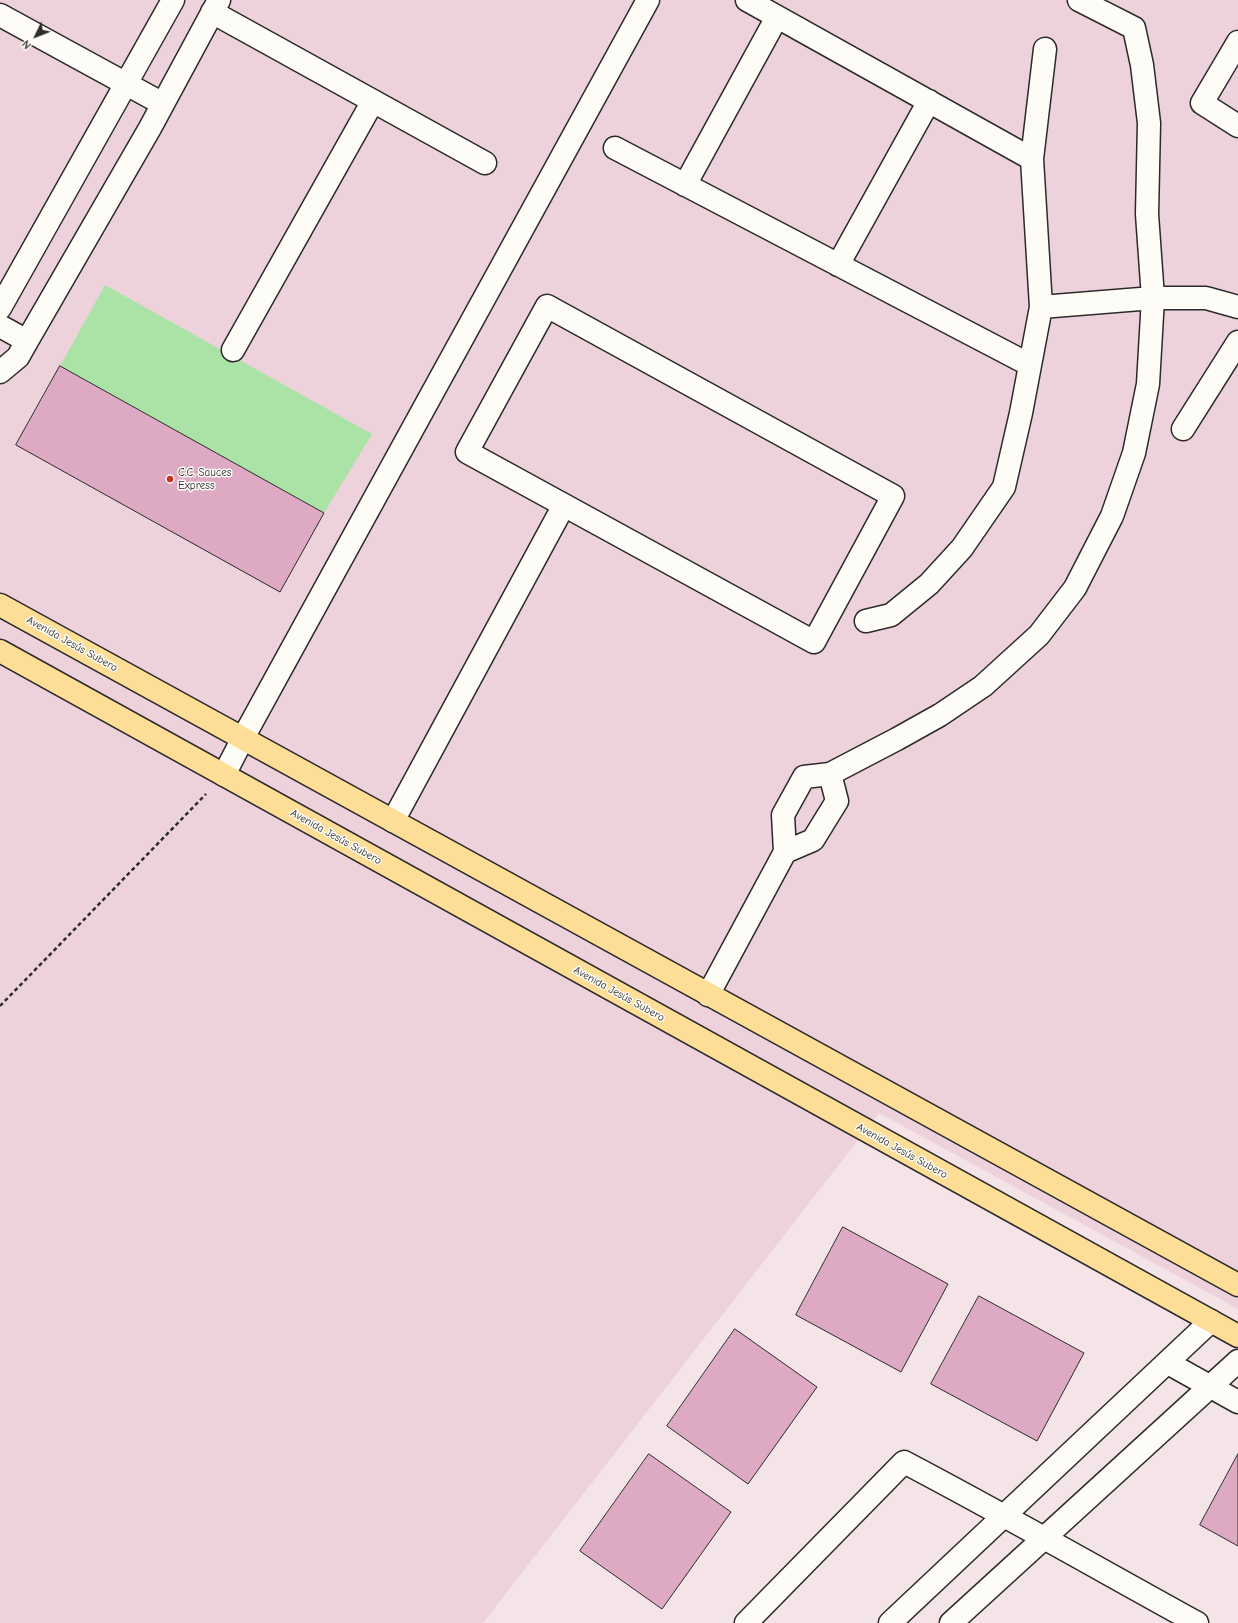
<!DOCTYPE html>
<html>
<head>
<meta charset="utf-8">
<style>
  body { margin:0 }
  #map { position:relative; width:1238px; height:1623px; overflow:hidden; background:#f4e3e7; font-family:"Comic Neue",sans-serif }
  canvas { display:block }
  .north { position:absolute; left:16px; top:16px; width:40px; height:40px; -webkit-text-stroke:3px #fdfcf7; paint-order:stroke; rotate:227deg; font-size:11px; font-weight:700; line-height:16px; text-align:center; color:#2b2b2b }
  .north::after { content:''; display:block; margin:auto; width:14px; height:18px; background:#2b2b2b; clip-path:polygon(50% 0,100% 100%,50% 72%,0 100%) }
</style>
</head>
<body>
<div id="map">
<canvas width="1238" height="1623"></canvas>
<div class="north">N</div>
</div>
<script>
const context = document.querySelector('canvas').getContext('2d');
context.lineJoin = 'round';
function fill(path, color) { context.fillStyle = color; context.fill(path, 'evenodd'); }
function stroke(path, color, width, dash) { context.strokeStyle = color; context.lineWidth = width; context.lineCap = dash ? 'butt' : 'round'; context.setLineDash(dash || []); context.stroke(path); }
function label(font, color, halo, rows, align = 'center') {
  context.font = font + ' "Comic Neue",sans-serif'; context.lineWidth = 3; context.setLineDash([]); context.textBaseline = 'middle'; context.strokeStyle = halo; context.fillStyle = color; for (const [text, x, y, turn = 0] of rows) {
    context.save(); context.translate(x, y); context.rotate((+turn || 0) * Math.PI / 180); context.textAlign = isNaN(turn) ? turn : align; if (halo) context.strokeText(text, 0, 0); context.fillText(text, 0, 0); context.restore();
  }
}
const built = new Path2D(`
  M0 0H1238V1309L879 1113 483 1623H0Z`);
const green = new Path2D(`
  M105 285 372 434 324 513 60 366Z`);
const building = new Path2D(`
  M60 366 324 513 280 592 16 445Z
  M843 1227 948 1284 901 1372 796 1315Z
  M979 1296 1084 1353 1037 1441 931 1384Z
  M735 1329 817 1387 748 1484 667 1426Z
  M649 1454 731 1512 662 1609 580 1551Z
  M1238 1454V1546L1200 1525Z`);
const path = new Path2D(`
  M0 1006 206 794`);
const minor = new Path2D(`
  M747 0 1032 159
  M212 12 485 163
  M0 15 163 104
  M1238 42 1202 103 1238 126
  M615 148 1030 365
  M685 185 777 17
  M838 265 929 101
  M547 306 893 496 814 642 467 452Z
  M1041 307 1153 298H1206L1238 307
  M0 308 173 0
  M0 326 27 341
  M233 350 373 101
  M0 372 18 357 27 341 150 128 219 0
  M1183 429 1238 342
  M866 621 891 615 929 584 962 548 1004 487 1021 413 1041 307 1032 159 1045 49
  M224 775 243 738 648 0
  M393 821 564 505
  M785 852 813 840 837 801 830 774
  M708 995 785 852 783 815 804 777 830 774 897 739 940 715 983 686 1039 635 1075 588 1112 516 1134 453 1148 384 1153 298 1147 214 1149 123 1142 65 1134 28 1079 0
  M1168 1363 1238 1402
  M746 1623 904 1462C1003 1514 1099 1569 1197 1623
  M890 1623 1211 1321
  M951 1623 1238 1361`);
const major = new Path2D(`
  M0 605 1238 1285
  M0 651 1238 1336`);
const markers = [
  [170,479,4,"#c8321e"]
];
const poiNames = [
  ["C.C. Sauces",178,473],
  ["Express",178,486]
];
const streetNames = [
  ["Avenida Jesús Subero",72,644,29],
  ["Avenida Jesús Subero",336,837,29],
  ["Avenida Jesús Subero",619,994,29],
  ["Avenida Jesús Subero",902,1151,29]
];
fill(built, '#edd2dc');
fill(green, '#abe3a7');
fill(building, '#dea9c3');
stroke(building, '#2b2b2b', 1);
stroke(minor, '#2b2b2b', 25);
stroke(major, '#2b2b2b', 25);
stroke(path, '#2b2b2b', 2.5, [4, 3]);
stroke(minor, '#fdfcf7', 22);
stroke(major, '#fedd96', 22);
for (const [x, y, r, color] of markers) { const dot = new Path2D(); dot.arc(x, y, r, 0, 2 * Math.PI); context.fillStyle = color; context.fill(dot); stroke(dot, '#fdfcf7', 1.5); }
label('11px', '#2b2b2b', '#fdfcf7', poiNames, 'left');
label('11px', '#2b2b2b', '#fdfcf7', streetNames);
</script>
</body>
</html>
